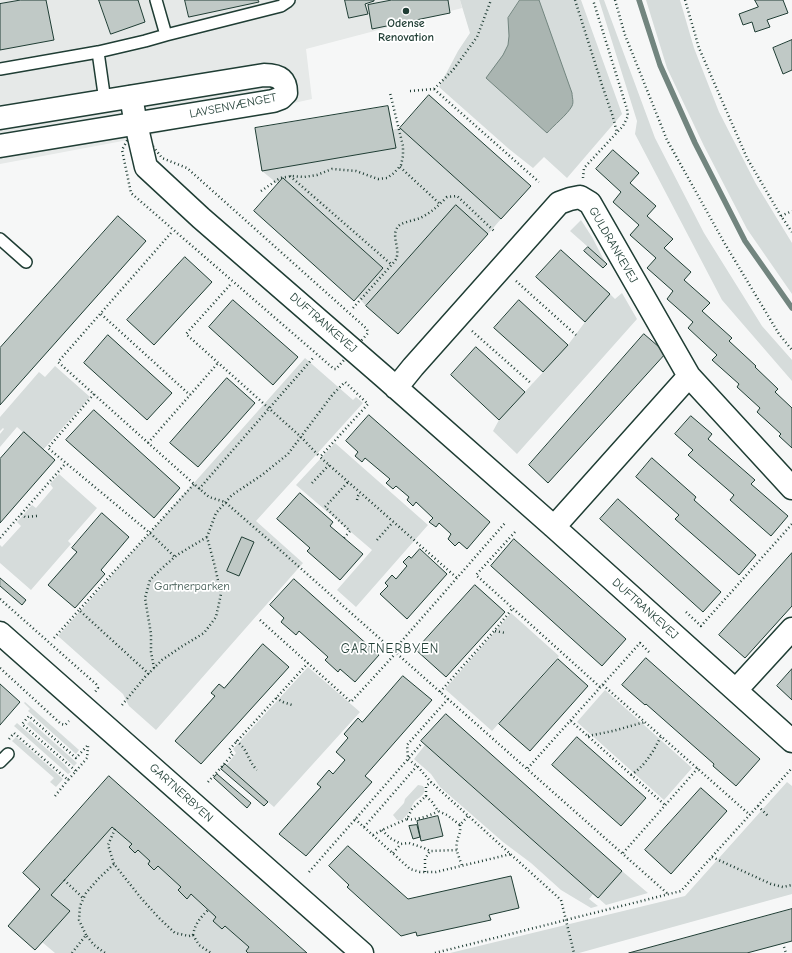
<!DOCTYPE html>
<html>
<head>
<meta charset="utf-8">
<style>
  body { margin:0 }
  canvas { display:block; background:#f6f7f7 }
</style>
</head>
<body>
<canvas width="792" height="953"></canvas>
<script>
const context = document.querySelector('canvas').getContext('2d');
context.lineJoin = 'round';
function fill(path, color) { context.fillStyle = color; context.fill(path, 'evenodd'); }
function stroke(path, color, width, dash) { context.strokeStyle = color; context.lineWidth = width; context.lineCap = dash ? 'butt' : 'round'; context.setLineDash(dash || []); context.stroke(path); }
function label(font, color, halo, rows, align = 'center') {
  context.font = font + ' "Comic Neue",sans-serif'; context.lineWidth = 3.5; context.setLineDash([]); context.textBaseline = 'middle'; context.strokeStyle = halo; context.fillStyle = color; for (const [text, x, y, turn = 0] of rows) {
    context.save(); context.translate(x, y); context.rotate((+turn || 0) * Math.PI / 180); context.textAlign = isNaN(turn) ? turn : align; if (halo) context.strokeText(text, 0, 0); context.fillText(text, 0, 0); context.restore();
  }
}
const built = new Path2D(`
  M0 0H460L462 8 306 49 312 99 128 140 0 164Z`);
const green = new Path2D(`
  M460 0H581L622 114 567 178 544 157 533 168 509 149 439 87 458 51 470 33Z
  M599 0H604L655 138 704 233 762 326 792 360V381L722 300 635 134 637 121Z
  M646 0H680L694 48 719 112 756 184 792 243V294L747 229 704 146 667 68Z
  M400 128 501 219 488 234 456 206 366 306 358 297 383 268 283 179 278 184 262 171 395 148 392 130Z
  M581 220 592 237 605 262 570 231Z
  M622 293 637 319 517 454 493 431 499 420 568 345 585 322 610 294 615 299Z
  M305 358 353 400 356 397 363 403 256 521 303 563 156 730 129 706 123 694 58 636Z
  M55 366 90 397 43 450 17 427 0 447V434L4 429 3 428 0 431V417L39 372 45 377Z
  M335 443 428 525 356 607 337 590 372 550 296 485Z
  M59 474 97 508 68 541 71 544 31 590 0 563V545L2 547 21 526 17 522 32 505 36 508 53 488 50 484Z
  M511 613 559 656 492 731 445 689Z
  M308 667 360 712 274 807 226 766 236 753 233 749Z
  M605 690 692 768 664 800 577 722Z
  M25 702 79 750 76 754 28 711 30 709 24 703Z
  M30 721 77 763 74 766 27 724Z
  M17 723 64 764 71 772 68 774 14 726Z
  M16 737 63 779 56 787 50 782 54 778 12 741Z
  M425 745 593 894 589 899 598 906 591 908 561 890 531 863 503 842 440 787 431 774 414 759Z
  M787 782 792 786V894L579 953H450L685 896Z
  M418 785 423 786C424 788 425 789 424 792 423 796 418 798 415 801 411 806 410 813 405 817 402 820 400 821 397 820L393 815 404 803 405 799Z
  M112 827 132 844 129 847 135 853 138 850 150 861 148 864 154 870 158 866 181 887 178 891 187 898 191 894 216 917 213 921 222 929 225 926 249 947 246 951 248 953H55L42 942 70 911 51 895Z
  M622 871 648 893 606 905 598 898Z`);
const water = new Path2D(`
  M520 0H539L572 93C572 97 574 102 572 106 568 114 553 126 547 133L486 78 503 55 508 45 509 36 508 18Z`);
const stream = new Path2D(`
  M639 0 660 65 695 143 745 241 792 308`);
const building = new Path2D(`
  M21 0H46L54 40 0 50V4Z
  M99 0H138L145 22 111 34Z
  M185 0H258L259 2 189 17Z
  M345 0H374V1L365 4 368 14 349 18Z
  M392 0H448L450 13 372 29 368 5Z
  M755 0H783L788 13 767 20 770 27 755 32 752 22 743 25 739 14 758 7Z
  M792 40V70L783 74 773 48Z
  M429 95 531 186 501 219 400 128Z
  M388 106 396 148 262 171 255 128Z
  M613 150 639 173 630 183 656 206 647 216 673 239 664 248 691 272 684 280 710 303 702 311 732 338 729 341 756 366 755 367 778 389 775 392 792 408V448L779 436 781 434 757 412 760 408 737 387 739 384 712 360 717 355 688 328 693 322 667 299 673 291 647 268 656 258 630 235 639 225 613 202 621 192 596 169Z
  M283 178 383 268 354 301 254 211Z
  M456 205 488 234 398 334 366 306Z
  M118 216 146 241 0 405V348Z
  M588 247 607 264 603 268 584 251Z
  M561 250 610 294 585 322 536 277Z
  M185 257 212 282 154 345 127 320Z
  M233 300 298 357 273 385 209 327Z
  M519 300 568 345 543 372 494 328Z
  M644 334 666 353 548 483 529 465Z
  M108 335 172 393 147 420 84 363Z
  M476 347 525 392 499 420 451 375Z
  M227 378 255 403 198 467 170 443Z
  M94 410 180 488 154 518 66 440Z
  M369 415 490 522 467 549 459 542 455 546 448 539 451 534 439 523 436 527 429 522 433 518 416 502 413 506 407 500 409 497 396 486 393 489 386 483 390 479 365 458 362 462 355 456 358 452 346 441Z
  M691 416 712 434 708 439 755 480 751 484 788 516 771 536 730 500 734 495 688 455 693 450 675 434Z
  M24 432 55 460 0 523V459Z
  M652 458 696 497 694 500 756 555 739 575 675 519 679 515 636 477Z
  M300 493 333 522 330 526 363 554 340 580 307 551 310 548 277 519Z
  M618 499 721 592 703 612 600 519Z
  M102 513 129 537 101 570 105 574 75 608 48 585 77 552 72 548Z
  M242 537 254 542 239 576 227 571Z
  M514 539 626 639 602 666 491 566Z
  M420 549 447 574 407 619 380 594 388 586 385 583 392 575 396 579 407 566 403 562 409 556 411 558Z
  M792 553V606L745 658 719 635Z
  M0 578 26 600 22 605 0 586Z
  M294 579 379 655 355 682 340 669 338 672 325 660 328 657 299 631 296 635 281 622 284 618 270 605Z
  M475 585 505 612 446 677 416 650Z
  M263 644 289 667 201 764 175 741 215 696 211 693 219 684 224 688Z
  M646 658 760 759 736 786 713 766 714 764 646 704 645 705 622 685Z
  M558 659 588 686 530 751 499 724Z
  M792 669V700L777 686Z
  M403 676 432 700 365 776 372 782 306 856 279 834 321 787 317 784 329 770 333 774 345 760 336 752 348 738 344 734 358 718 362 722Z
  M0 684 20 702 0 725Z
  M446 714 622 871 598 898 421 741Z
  M577 737 646 798 621 826 552 765Z
  M225 764 268 802 264 806 221 769Z
  M217 774 251 803 247 808 214 778Z
  M109 776 307 953H248L246 951 249 947 225 926 222 929 213 921 216 917 191 894 187 899 178 890 181 887 158 866 154 870 148 864 150 861 138 850 135 853 129 847 132 844 112 827 51 895 70 911 35 950 8 926 40 889 23 873Z
  M701 788 727 811 671 874 645 850Z
  M438 816 443 836 421 841 417 821Z
  M417 825 420 837 413 839 409 826Z
  M348 846 408 899 511 876 519 908 489 915 491 920 417 936 416 932 401 936 347 887 349 885 329 866Z
  M792 909V941L747 953H629Z`);
const path = new Path2D(`
  M575 0 602 85 613 117 617 133
  M615 0 625 35 667 140 725 244 779 334 792 350
  M685 0 699 48 747 158 781 216 792 232
  M434 89 539 182
  M410 91 434 89 453 70 477 37 491 0
  M136 124 162 158 187 168 367 329 368 333 336 369H334L131 193 122 150Z
  M400 167 440 204
  M290 176 392 265
  M583 178 584 168 623 126 628 116 627 109 593 0
  M261 191 280 178 292 176 304 177 317 175 332 169 356 171 378 179 387 178 394 173 401 165 403 156V146L390 93
  M781 216 792 211
  M171 233 58 362 194 484 209 497 225 502 271 542 527 769
  M516 281 576 335
  M230 285 186 334 301 437 320 457
  M353 308 395 261C396 259 397 258 397 256 399 247 392 237 397 228 400 222 413 221 420 218 431 213 438 206 447 197L457 196 495 232
  M101 314 190 395
  M472 331 532 384
  M94 394 48 448 150 533 175 557
  M148 443 218 363
  M312 483 329 465
  M199 489 313 358
  M357 500 358 496 360 493
  M21 514 25 517 37 516 39 518
  M515 532 476 575 601 688
  M0 538 66 463
  M344 538 350 531 325 507 348 482
  M377 540 393 522
  M0 599 96 684 98 688 95 692
  M686 612 701 626 792 524
  M260 620 351 702 396 653
  M495 631 506 633
  M54 638 79 610
  M393 651 505 523
  M649 652 640 643 527 769 668 894
  M0 668 61 724 65 725 69 721
  M154 668 151 652V634L145 598 150 580 161 569 177 555 207 537
  M149 674 79 610 194 484
  M603 685 750 815
  M440 692 494 631 513 608
  M276 698 283 702 292 705
  M448 699 407 745 408 759 418 767 431 782 561 900 574 953
  M122 705 145 677 162 660 181 647 204 633 216 617 221 594 215 567 207 537 216 513 232 495 262 475 288 454 333 394 345 382 368 404 320 457 457 578
  M571 721 665 805
  M588 736 613 731 645 722
  M9 739 14 733 68 780 76 771 22 724 29 716 76 758 88 745
  M236 741C249 750 247 760 257 770
  M76 771 87 758 88 746
  M631 775C645 766 654 751 661 736
  M208 782 233 754 229 750 308 663
  M55 796 68 780
  M426 796 432 802 438 811 447 815 460 825 468 816
  M758 806 768 816
  M355 819 410 869 420 872H436L511 854
  M407 819C410 819 412 820 415 819 420 819 434 814 438 811
  M460 825C461 834 458 835 457 842 455 850 460 859 462 866
  M364 827 417 766
  M115 829 108 845 114 864 141 898 159 918 175 933 189 936 193 935C195 924 200 918 208 910
  M382 830 390 838 401 844 409 843 424 848 430 851 457 850
  M373 835 382 830 407 819 412 809 426 796V786L431 782
  M393 853 401 844
  M623 853 698 768
  M712 857 771 884 783 887 792 885
  M309 872 422 743
  M425 872V859L430 851
  M64 880 84 899
  M86 935 79 920 80 906 86 893 99 878 114 864
  M193 935 199 945 211 953
  M784 947 786 953
  M72 953 86 935 94 945 105 953
  M435 953 681 891 792 768`);
const lane = new Path2D(`
  M166 35 281 6 287 2 289 0
  M98 52 105 101
  M0 69 98 52 145 41 166 35 156 0
  M0 239 26 262
  M0 762 8 754`);
const street = new Path2D(`
  M131 97 136 124 146 167 201 218 383 376 554 527 792 741
  M396 388 413 367 559 203 570 199 580 197 590 203 689 376 792 488
  M554 527 689 376
  M0 633 362 953
  M736 690 792 629`);
const secondary = new Path2D(`
  M0 118 264 75C277 75 286 78 286 93L281 98 273 101 0 146`);
const markers = [
  [406,11,4,"#1f3d34"]
];
const poiNames = [
  ["Odense",406,24],
  ["Renovation",406,38]
];
const streetNames = [
  ["LAVSENVÆNGET",233,106,-11],
  ["GULDRANKEVEJ",613,245,60],
  ["DUFTRANKEVEJ",323,323,41],
  ["DUFTRANKEVEJ",645,609,42],
  ["GARTNERBYEN",181,793,42]
];
const parkNames = [
  ["Gartnerparken",192,587]
];
const neighbourhoodNames = [
  ["GARTNERBYEN",390,649]
];
fill(built, '#e6e9e8');
fill(green, '#d6dcdb');
fill(water, '#aab5b1');
stroke(water, '#72857f', 1);
stroke(stream, '#72857f', 5.5);
fill(building, '#c0c9c6');
stroke(building, '#1f3d34', 1);
stroke(lane, '#1f3d34', 14);
stroke(street, '#1f3d34', 25);
stroke(secondary, '#1f3d34', 25);
stroke(path, '#1f3d34', 2.5, [1, 3]);
stroke(lane, '#fff', 11);
stroke(street, '#fff', 22);
stroke(secondary, '#fff', 22);
for (const [x, y, r, color] of markers) { const dot = new Path2D(); dot.arc(x, y, r, 0, 2 * Math.PI); context.fillStyle = color; context.fill(dot); stroke(dot, '#fff', 1.5); }
label('bold 12px', '#1f3d34', '#fff', poiNames);
label('12px', '#1f3d34', '#fff', streetNames);
label('12px', '#445d55', '#fff', parkNames);
context.letterSpacing = '1px';
label('13px', '#1f3d34', '#fff', neighbourhoodNames);
context.letterSpacing = '0px';
</script>
</body>
</html>
